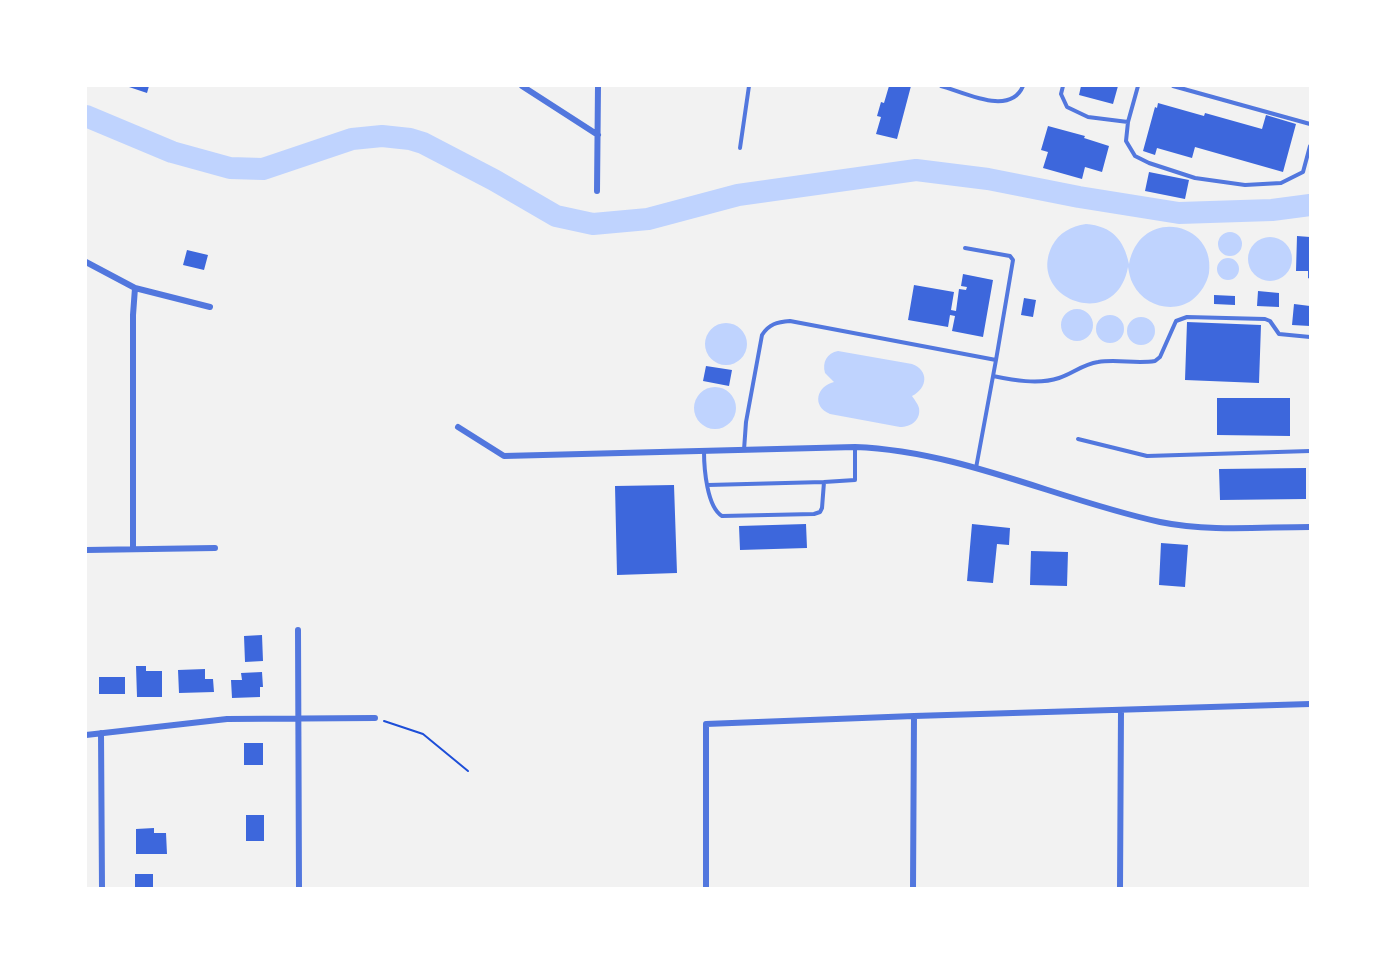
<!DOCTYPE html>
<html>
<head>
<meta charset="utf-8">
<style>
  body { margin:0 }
  #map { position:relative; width:1396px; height:974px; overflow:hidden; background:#f2f2f2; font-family:"Asap Condensed",sans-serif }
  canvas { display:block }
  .frame { position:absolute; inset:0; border:87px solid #fff; pointer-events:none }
</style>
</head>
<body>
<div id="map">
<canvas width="1396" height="974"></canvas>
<div class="frame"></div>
</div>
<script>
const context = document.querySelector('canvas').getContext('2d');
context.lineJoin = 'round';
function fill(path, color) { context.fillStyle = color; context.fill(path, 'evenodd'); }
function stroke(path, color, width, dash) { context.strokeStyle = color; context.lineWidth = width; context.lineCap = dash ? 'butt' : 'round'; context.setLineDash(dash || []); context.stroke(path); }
const water = new Path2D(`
  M1086 224C1112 226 1124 240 1129 264 1140 206 1216 221 1209 273 1207 283 1201 293 1192 300 1173 314 1144 306 1133 284 1130 279 1129 272 1128 267 1116 333 1026 299 1052 246 1059 233 1071 226 1086 224Z
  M1218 244a12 12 0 1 1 24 0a12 12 0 1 1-24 0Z
  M1248 259a22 22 0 1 1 44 0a22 22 0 1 1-44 0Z
  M1217 269a11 11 0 1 1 22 0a11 11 0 1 1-22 0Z
  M1061 325a16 16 0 1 1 32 0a16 16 0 1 1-32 0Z
  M1096 329a14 14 0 1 1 28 0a14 14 0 1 1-28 0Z
  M1127 331a14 14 0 1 1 28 0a14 14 0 1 1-28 0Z
  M705 344a21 21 0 1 1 42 0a21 21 0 1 1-42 0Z
  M838 351 912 364C929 370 928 388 912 396 914 399 918 404 919 408 921 420 911 427 900 427L830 414C811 406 817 386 834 382L825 373C822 362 827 353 838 351Z
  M694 408a21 21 0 1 1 42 0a21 21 0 1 1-42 0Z`);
const river = new Path2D(`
  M86 116 172 152 230 168 263 169 352 139 382 136 410 139 423 143 494 180 556 216 593 224 648 219 738 195 916 170 988 179 1079 197 1179 213 1272 210 1310 205`);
const building = new Path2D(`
  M126 86H149L147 93Z
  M889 86H911L897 139 876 134 881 117 877 116 881 102 884 103Z
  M1081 86H1118L1113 104 1079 95Z
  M1158 103 1204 116 1205 113 1262 129 1266 115 1296 124 1283 172 1195 147 1192 158 1157 148 1155 155 1143 151 1155 107 1157 108Z
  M1048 126 1085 136 1084 138 1109 146 1102 172 1085 167 1082 179 1043 168 1048 152 1041 150Z
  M1149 172 1189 180 1185 199 1145 191Z
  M1297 236 1310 237V279L1308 278V271H1296Z
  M187 250 208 255 204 270 183 265Z
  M963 274 993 280 983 337 952 331 955 316 950 315 948 327 908 320 914 285 954 292 951 310 956 311 959 289 966 290 967 287 961 286Z
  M1258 291 1279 293V307L1257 306Z
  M1214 295 1235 296V305L1214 304Z
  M1024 298 1036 300 1033 317 1021 315Z
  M1294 304 1310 306V326L1292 325Z
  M1187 322 1261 325 1259 383 1185 380Z
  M706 366 732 370 729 386 703 381Z
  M1217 398H1290V436L1217 435Z
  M1306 468V499L1220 500 1219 469Z
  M674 485 677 573 617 575 615 486Z
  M806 524 807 548 740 550 739 526Z
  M972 524 1010 528 1009 545 997 544 993 583 967 581Z
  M1161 543 1188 545 1185 587 1159 585Z
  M1031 551 1068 552 1067 586 1030 585Z
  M262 635 263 661 245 662 244 636Z
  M136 666H146V671H162V697H137Z
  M205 669V679H213L214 692 179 693 178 670Z
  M262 672 263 687H260V697L232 698 231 680H242L241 673Z
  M99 677H125V694H99Z
  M244 743H263V765H244Z
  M246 815H264V841H246Z
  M154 828V833H166L167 854H136V829Z
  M135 874H153V888H135Z`);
const path = new Path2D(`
  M384 721 423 734 468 771`);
const service = new Path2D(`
  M941 86C964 92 1010 117 1023 86
  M1063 86 1061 94 1067 107 1088 117 1128 122 1138 86
  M1173 86 1310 124
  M1128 122 1126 141 1135 156 1149 163 1195 178 1245 185 1281 183 1303 172 1310 146
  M740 148 749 86
  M965 248 1010 256 1013 260 996 360
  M993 376C1013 380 1038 385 1059 378 1072 374 1083 364 1098 362 1117 359 1136 364 1155 361L1160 357 1176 321 1187 317 1265 319 1270 321 1279 334 1310 337
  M1078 439 1147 456 1310 451
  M744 450 746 422 762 335C769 324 777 322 790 321L996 360 976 468
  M704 451C704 469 707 507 722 516L814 514 820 512 822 508 824 482 855 480V447
  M708 485 824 482`);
const minor = new Path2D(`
  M522 86 598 135
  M597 191 598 86
  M86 262 135 288 210 307
  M458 427 504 456 855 447C961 451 1058 500 1160 522 1209 532 1261 527 1310 527
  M133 549V315L135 288
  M86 550 215 548
  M298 630 299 888
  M101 733 102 888
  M86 735 227 719 375 718
  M706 888V724L914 716 1310 704
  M913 888 914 716
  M1120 888 1121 710`);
fill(water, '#bfd3fe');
stroke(river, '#bfd3fe', 22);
fill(building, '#3d67dc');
stroke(path, '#1d4ed8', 2);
stroke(service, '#5277de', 4);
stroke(minor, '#5277de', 6);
</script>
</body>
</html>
